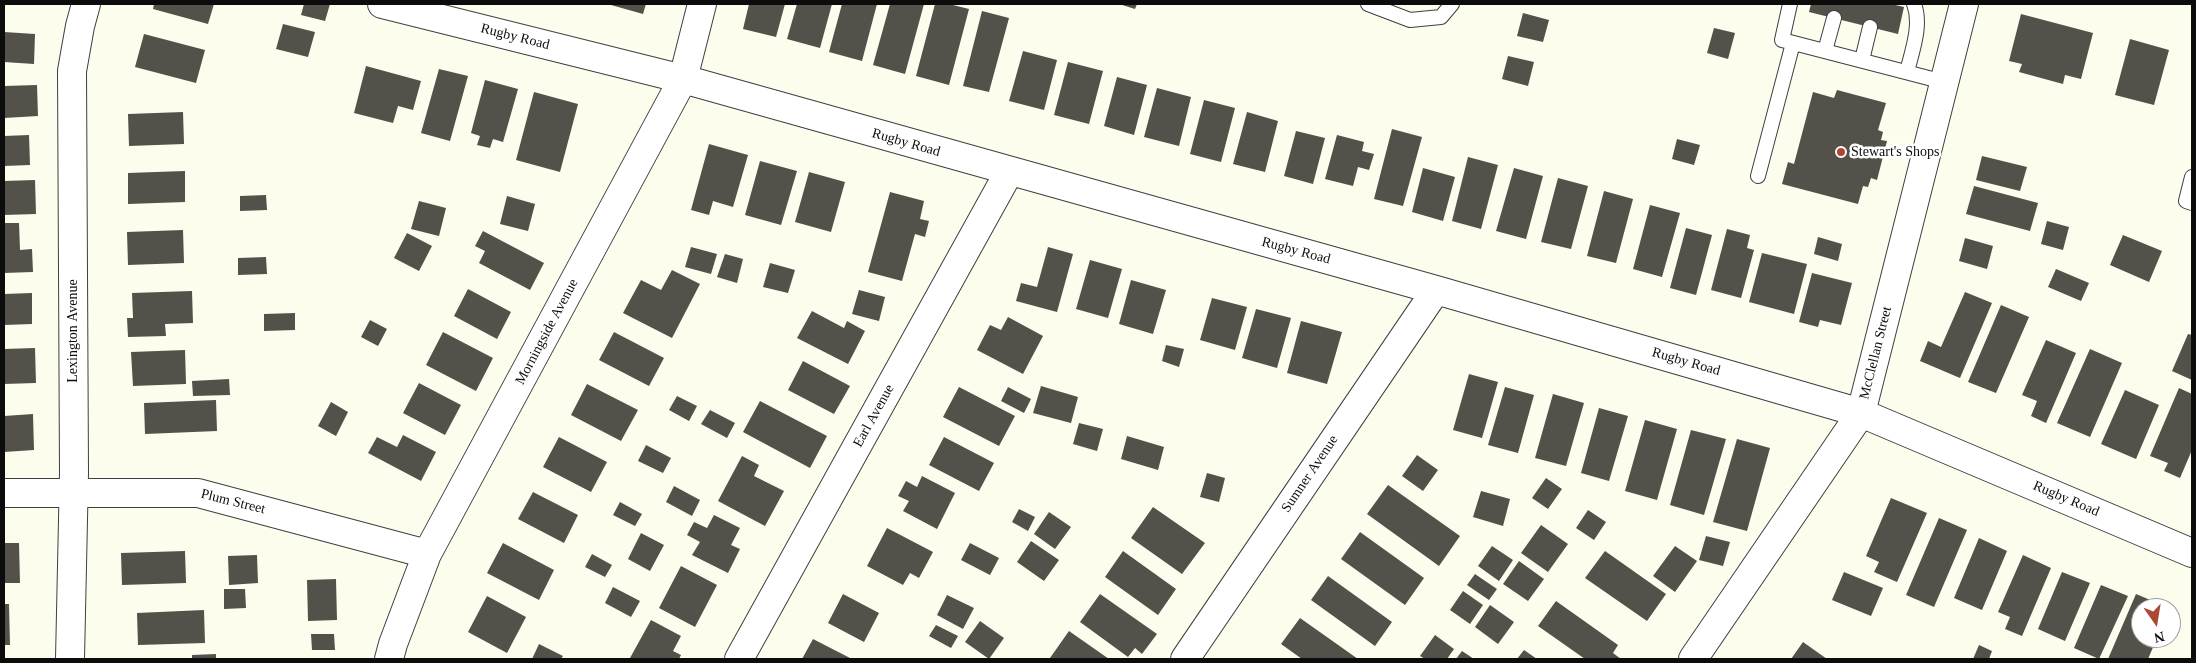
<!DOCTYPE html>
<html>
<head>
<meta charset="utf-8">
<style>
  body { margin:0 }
  #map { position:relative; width:2196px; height:663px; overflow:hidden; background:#fdfdee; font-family:Georgia,serif }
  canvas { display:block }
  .frame { position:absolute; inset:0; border:5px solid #0c0c0c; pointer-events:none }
  .north { position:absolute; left:2131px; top:598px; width:50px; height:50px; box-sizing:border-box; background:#fff; border:1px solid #9e9e9e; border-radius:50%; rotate:167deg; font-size:14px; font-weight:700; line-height:20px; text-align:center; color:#0c0c0c }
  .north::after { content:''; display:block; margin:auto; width:18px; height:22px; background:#ac4735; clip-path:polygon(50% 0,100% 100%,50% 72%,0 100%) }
</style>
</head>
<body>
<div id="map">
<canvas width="2196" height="663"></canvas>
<div class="frame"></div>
<div class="north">N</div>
</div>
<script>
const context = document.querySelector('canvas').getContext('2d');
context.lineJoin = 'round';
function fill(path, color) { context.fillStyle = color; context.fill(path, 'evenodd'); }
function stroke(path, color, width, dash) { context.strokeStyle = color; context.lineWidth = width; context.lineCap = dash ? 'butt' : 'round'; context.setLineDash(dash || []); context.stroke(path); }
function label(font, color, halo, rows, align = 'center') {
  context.font = font + ' Georgia,serif'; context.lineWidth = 5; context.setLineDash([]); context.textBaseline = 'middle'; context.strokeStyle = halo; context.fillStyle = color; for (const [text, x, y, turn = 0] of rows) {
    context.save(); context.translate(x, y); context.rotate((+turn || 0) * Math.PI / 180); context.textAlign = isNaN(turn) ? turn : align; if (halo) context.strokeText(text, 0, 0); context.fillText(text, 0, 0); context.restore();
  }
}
const building = new Path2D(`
  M154 4H214L208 24 153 9Z
  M304 4H330L325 21 301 15Z
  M612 4H646L643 14 611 5Z
  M749 4H785L776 37 743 29Z
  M797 4H832L820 48 787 39Z
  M842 4H877L862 61 829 52Z
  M890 4H924L905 74 873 65Z
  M935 4H949L969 9 949 85 916 76Z
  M1119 4H1137L1135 9Z
  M1811 4H1891L1904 7 1898 34 1809 12Z
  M982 11 1009 18 989 92 963 86Z
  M1523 13 1549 20 1543 42 1517 36Z
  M2021 14 2093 33 2081 79 2065 75 2063 84 2019 72 2022 64 2009 61Z
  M283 24 315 32 308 57 276 49Z
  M1714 28 1735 33 1728 59 1707 53Z
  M4 32 35 34 34 64 4 62Z
  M144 34 205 50 196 83 135 67Z
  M2130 39 2169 50 2154 105 2115 95Z
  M1023 51 1057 60 1044 110 1009 101Z
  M1508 56 1534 62 1528 86 1502 79Z
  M1068 62 1103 71 1089 124 1054 115Z
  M366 66 421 81 413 110 398 106 393 123 354 113Z
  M439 69 468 76 450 141 421 133Z
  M1117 77 1147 85 1134 135 1104 126Z
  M485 80 518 89 503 142 493 139 490 148 477 145 480 136 471 133Z
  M37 85 38 116 4 118V86Z
  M1157 88 1191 97 1179 146 1144 137Z
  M1837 90 1886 103 1878 130 1883 132 1881 140 1887 141 1877 180 1871 178 1868 187 1863 186 1858 204 1782 184 1788 162 1794 164 1813 92 1834 98Z
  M534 92 578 104 560 172 516 160Z
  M1204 100 1235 108 1221 162 1190 154Z
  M183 112 184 144 129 146 128 114Z
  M1247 112 1278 121 1265 172 1233 164Z
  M1392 129 1422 137 1403 206 1374 199Z
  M1296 131 1325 138 1313 184 1284 176Z
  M29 135 30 165 4 166V136Z
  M1337 135 1364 142 1362 151 1374 154 1369 170 1358 167 1353 186 1325 179Z
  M1677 139 1700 145 1694 165 1672 159Z
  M709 144 748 155 733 207 713 201 709 215 691 210Z
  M1982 156 2027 167 2020 191 1976 180Z
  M1468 157 1498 165 1481 229 1452 221Z
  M760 161 797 171 781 225 745 215Z
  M1423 168 1455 177 1443 221 1412 212Z
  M1514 168 1543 176 1526 239 1496 231Z
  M185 171V202L128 204V173Z
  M809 172 845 182 831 232 795 222Z
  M1558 178 1588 186 1571 249 1541 242Z
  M35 180 36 214 4 215V181Z
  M1974 186 2038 203 2030 231 1966 214Z
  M1604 191 1633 199 1616 263 1587 256Z
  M890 192 924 201 920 219 929 221 925 237 915 234 902 281 868 272Z
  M266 195 267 210 240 211V196Z
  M507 196 535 204 528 231 500 224Z
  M419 201 446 208 439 236 411 229Z
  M1650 205 1680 213 1662 277 1633 269Z
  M2047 221 2069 227 2063 250 2041 244Z
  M4 223H19L20 250 32 249 33 272 4 273Z
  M1686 228 1712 235 1696 295 1670 288Z
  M1727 229 1750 235 1747 248 1754 250 1741 298 1711 290Z
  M183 230 184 263 128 265 127 232Z
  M483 231 544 263 530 290 479 263 485 251 475 246Z
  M407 233 432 246 419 271 394 258Z
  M2123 235 2162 251 2149 282 2110 265Z
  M1818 237 1842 244 1838 261 1814 254Z
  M1965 238 1993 246 1987 269 1959 261Z
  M691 247 717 254 711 274 685 267Z
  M1048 247 1073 254 1057 312 1016 301 1021 283 1037 287Z
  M1762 253 1807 264 1794 314 1749 302Z
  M725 254 743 259 737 283 717 277Z
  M266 257 267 274 238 275V258Z
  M1090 260 1122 269 1108 318 1076 309Z
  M770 263 795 270 788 293 763 287Z
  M2056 269 2089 283 2081 301 2048 287Z
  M672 270 700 284 672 338 623 313 641 280 661 290Z
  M1812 273 1852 283 1841 325 1820 320 1818 327 1799 322Z
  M1131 280 1166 290 1153 334 1119 324Z
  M468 289 511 312 497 339 454 316Z
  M859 290 885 297 879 321 852 314Z
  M192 291 193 323 165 324 166 336 128 337 127 318H133L132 293Z
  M1965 292 1992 303 1960 378 1920 361 1928 341 1941 347Z
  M32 293V324L4 325V294Z
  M1212 298 1247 307 1235 350 1200 340Z
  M2001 305 2029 317 1996 393 1968 382Z
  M1256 309 1291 318 1277 368 1242 358Z
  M812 311 844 328 847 321 865 331 848 364 797 338Z
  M295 313V330L264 331V314Z
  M1008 317 1043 336 1023 374 977 350 990 325 1001 330Z
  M370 320 387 329 378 346 361 337Z
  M1301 321 1342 332 1327 384 1287 373Z
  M443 332 493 358 476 391 426 365Z
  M614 332 664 358 649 386 599 360Z
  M2188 334 2192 335V380L2172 371Z
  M2046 340 2076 353 2046 423 2031 416 2037 401 2022 395Z
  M1166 345 1184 349 1179 367 1162 361Z
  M35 348 36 383 4 384V349Z
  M2090 349 2122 363 2090 437 2057 423Z
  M185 350 186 384 133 386 131 352Z
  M803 361 850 386 834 414 788 390Z
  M1469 374 1498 382 1482 438 1453 430Z
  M229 379 230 395 193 396 192 381Z
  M419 383 461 405 445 435 403 413Z
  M587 384 638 410 621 441 571 415Z
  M1041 386 1078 397 1071 423 1033 413Z
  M959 387 1015 416 999 446 943 417Z
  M1008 387 1031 399 1024 413 1001 401Z
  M1505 387 1534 395 1518 453 1488 445Z
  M2179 388 2192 394V450L2180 478 2164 471 2168 463 2150 456Z
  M2125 390 2159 405 2136 459 2101 444Z
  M1553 394 1584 403 1566 466 1535 458Z
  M677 396 697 406 689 421 669 410Z
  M216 400 217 431 145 434 144 403Z
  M760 401 827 436 810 468 743 432Z
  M331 402 348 412 336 436 318 426Z
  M1599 408 1628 416 1609 481 1581 473Z
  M710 410 735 423 727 438 701 424Z
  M33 414 34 450 4 452V416Z
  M1645 420 1677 429 1657 500 1625 491Z
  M1079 423 1103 429 1097 451 1073 444Z
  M1691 430 1726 439 1704 515 1670 505Z
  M403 435 436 452 421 481 368 453 377 437 397 447Z
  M1127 436 1164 447 1158 470 1121 459Z
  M559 437 607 462 591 492 543 467Z
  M944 437 994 463 979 491 929 465Z
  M1737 439 1770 448 1747 531 1713 522Z
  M646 445 671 458 663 473 638 461Z
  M1417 455 1438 470 1423 491 1402 476Z
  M742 456 759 465 754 476 784 491 765 526 718 501Z
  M1207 473 1225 478 1219 502 1200 497Z
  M922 476 955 493 937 529 903 511 909 501 898 496 906 481 917 487Z
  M1546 478 1562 489 1548 509 1532 498Z
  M1388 485 1460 536 1439 566 1367 514Z
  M674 486 700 500 692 516 666 502Z
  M1481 491 1510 499 1503 526 1473 517Z
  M533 492 578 515 564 543 518 519Z
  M1891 498 1927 513 1897 582 1874 572 1879 562 1866 556Z
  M620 502 642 514 635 526 613 515Z
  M1153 507 1205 543 1182 574 1131 538Z
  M1019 509 1035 517 1028 531 1012 522Z
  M1588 510 1606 522 1594 540 1576 528Z
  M1049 512 1071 527 1055 549 1034 534Z
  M714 515 740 528 731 545 740 549 728 573 692 555 700 542 687 535 694 522 707 528Z
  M1939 518 1967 530 1934 607 1906 595Z
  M1541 525 1568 544 1548 572 1521 553Z
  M887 528 933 552 919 578 910 573 903 585 867 566Z
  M1360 532 1424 578 1405 605 1341 559Z
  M641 533 664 545 650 571 628 559Z
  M1706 536 1730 542 1723 566 1699 560Z
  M1979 538 2007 551 1982 610 1954 598Z
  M1031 541 1059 560 1044 581 1017 562Z
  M4 543H19L20 583H4Z
  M503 543 554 570 539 600 487 573Z
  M970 543 999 558 990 575 961 560Z
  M1492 546 1513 560 1499 581 1478 566Z
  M1675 546 1697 561 1675 592 1653 576Z
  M185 551 186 583 122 585 121 553Z
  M1123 551 1176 589 1158 615 1105 577Z
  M1605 551 1666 594 1647 621 1585 578Z
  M592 554 612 565 605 577 585 567Z
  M257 555 258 583 229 585 228 556Z
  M2023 555 2051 568 2022 636 2005 629 2010 617 1998 612Z
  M1519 561 1544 579 1528 601 1503 584Z
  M681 566 717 585 695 627 659 608Z
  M1844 572 1883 588 1871 616 1832 600Z
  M2062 572 2090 583 2065 641 2038 629Z
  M1475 574 1497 589 1489 600 1467 585Z
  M1328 576 1392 622 1375 646 1311 600Z
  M336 579 337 620 308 621 307 580Z
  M2101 585 2128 596 2099 659 2074 648Z
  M613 587 640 601 631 617 605 603Z
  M224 589H245L246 608 224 609Z
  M1463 591 1483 605 1470 624 1450 610Z
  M843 594 879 613 864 642 828 623Z
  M1100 594 1157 634 1142 654 1135 648 1128 657 1080 622Z
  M2136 594 2155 602 2152 608H2141V638H2157L2148 659H2108Z
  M947 595 974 608 963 629 937 615Z
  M487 596 526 617 507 653 468 632Z
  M1556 601 1618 645 1613 653 1621 659H1585L1538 626Z
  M4 604H9L10 645H4Z
  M1490 605 1514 622 1498 644 1475 627Z
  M204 610 205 643 138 645 137 613Z
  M1300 618 1358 659H1302L1281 644Z
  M651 620 681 636 673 651 681 655 679 659 630 658Z
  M980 621 1004 638 989 659 965 642Z
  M936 625 958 636 951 648 929 636Z
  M1069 631 1109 659H1051L1050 658Z
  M311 634H334L335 650H312Z
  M1435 635 1454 649 1447 659H1425L1420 656Z
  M813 639 852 659H802Z
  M1803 642 1827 659H1791Z
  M539 644 563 656 561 659H532Z
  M1979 645 1992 651 1989 659H1973Z
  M1524 650 1537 659H1517Z
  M1462 651 1474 659H1456Z
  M216 654V659H192V655Z`);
const service = new Path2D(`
  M1368 4 1410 20 1441 17 1452 4
  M1790 4 1782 40 1944 82
  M1825 51 1834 18
  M1862 60 1870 27
  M1907 72C1912 51 1922 25 1914 4
  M1758 176 1793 43
  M2192 177 2186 201 2192 203`);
const minor = new Path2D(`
  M382 4 683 79 1436 290 1861 413 2192 553
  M4 493H198L427 554
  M70 659 74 473 72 71 80 26 86 4
  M389 659 393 644 427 554 683 79 702 4
  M739 659 1009 172
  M1185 659 1436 290`);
const tertiary = new Path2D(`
  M1693 659 1861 413 1964 4`);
const markers = [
  [1841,152,5,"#ac4735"]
];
const streetNames = [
  ["Rugby Road",515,37,14],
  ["Rugby Road",906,143,16],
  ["Rugby Road",1296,251,15],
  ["Lexington Avenue",73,331,-90],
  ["Morningside Avenue",547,332,-62],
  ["McClellan Street",1876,353,-76],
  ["Rugby Road",1686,362,16],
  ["Earl Avenue",874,416,-61],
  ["Sumner Avenue",1310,474,-56],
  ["Rugby Road",2066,499,23],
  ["Plum Street",233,502,14]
];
const poiNames = [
  ["Stewart's Shops",1851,152]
];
fill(building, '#54504a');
stroke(service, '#3f3f3f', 16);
stroke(minor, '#3f3f3f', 30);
stroke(tertiary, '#3f3f3f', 30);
stroke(service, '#fff', 14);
stroke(minor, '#fff', 28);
stroke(tertiary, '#fff', 28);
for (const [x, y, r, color] of markers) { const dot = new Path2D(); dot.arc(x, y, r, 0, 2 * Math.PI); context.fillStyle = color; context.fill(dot); stroke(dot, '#fff', 2); }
label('14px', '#0c0c0c', '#fff', streetNames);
label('14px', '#0c0c0c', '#fff', poiNames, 'left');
</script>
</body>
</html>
